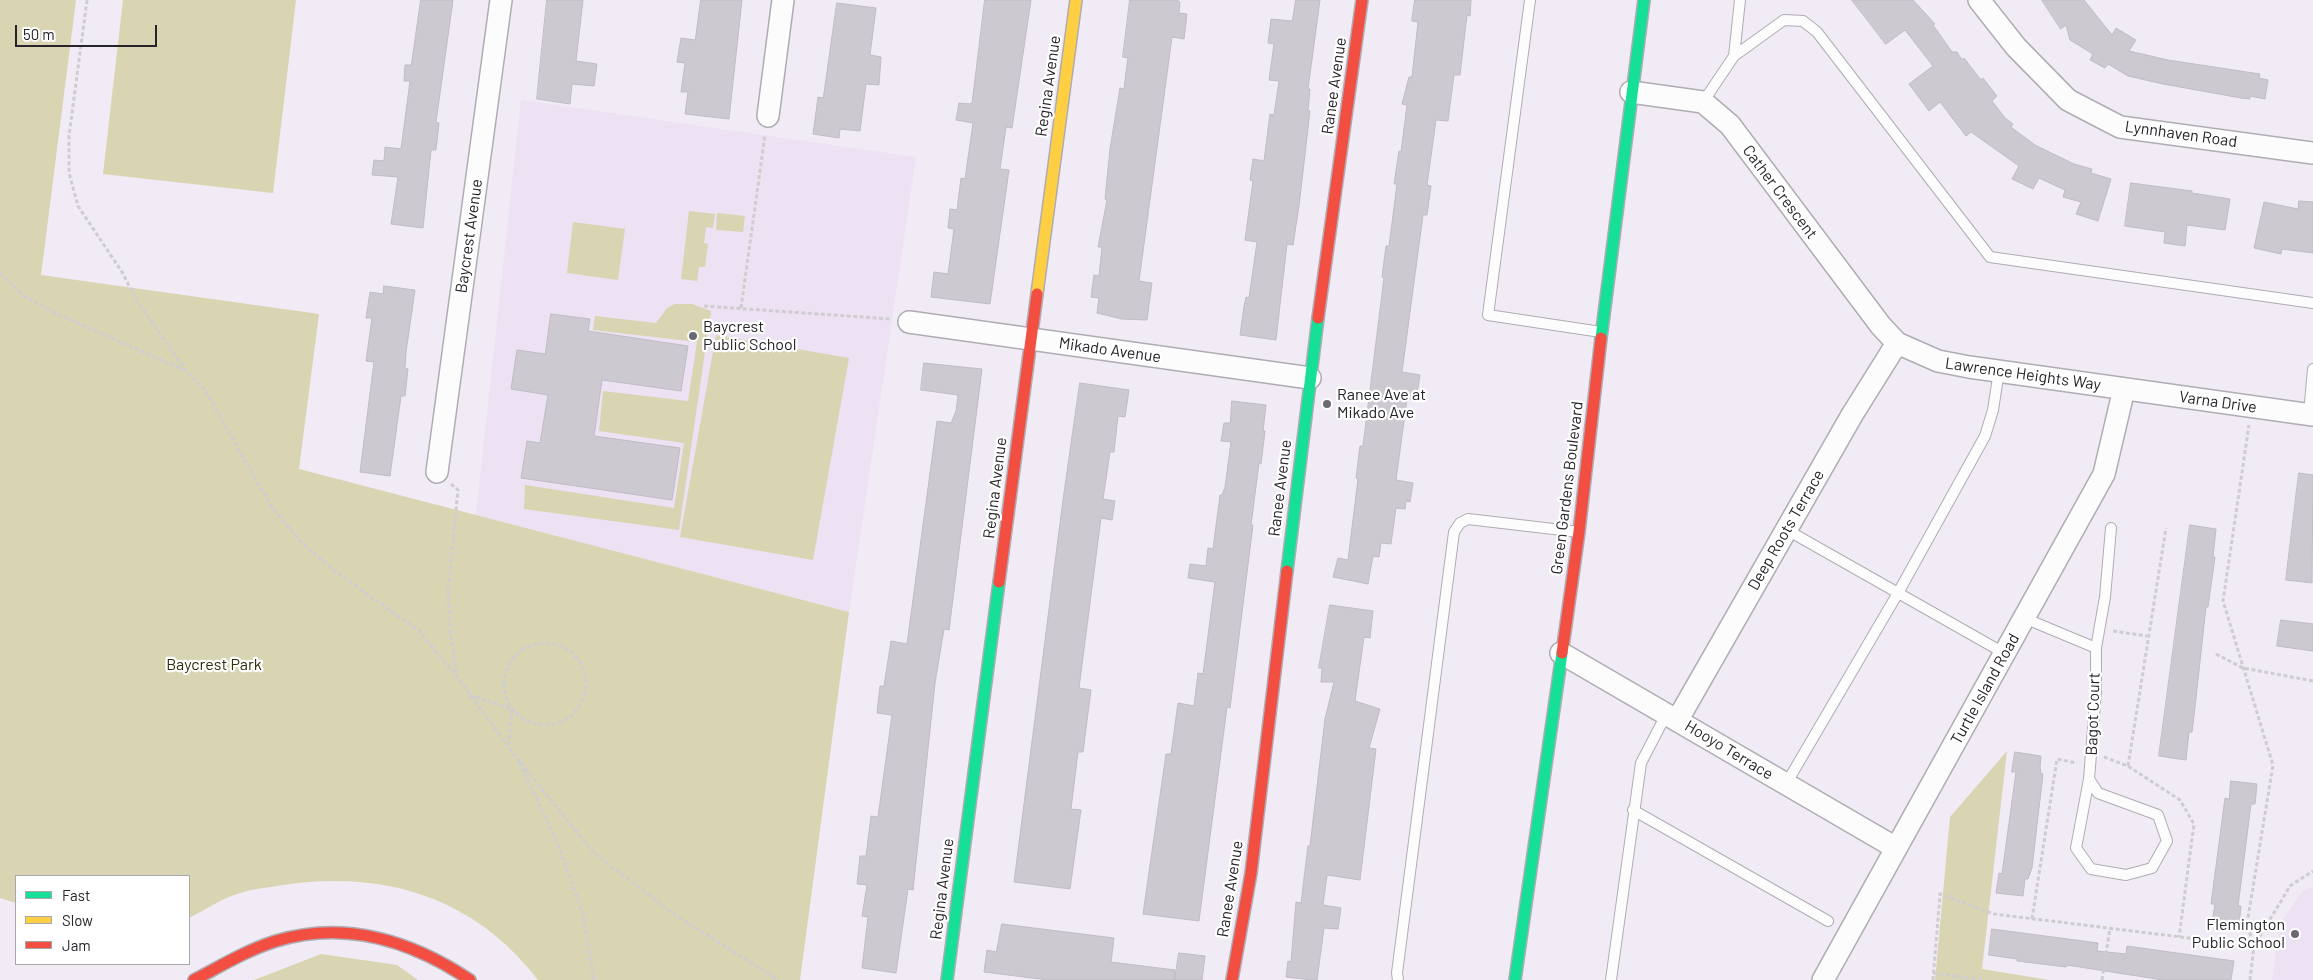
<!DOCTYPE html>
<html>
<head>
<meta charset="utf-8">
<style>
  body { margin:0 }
  #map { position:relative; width:2313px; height:980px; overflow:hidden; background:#f0ebf4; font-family:Barlow,sans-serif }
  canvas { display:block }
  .legend { position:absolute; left:15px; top:875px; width:175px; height:90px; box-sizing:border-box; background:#fff; border:1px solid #a8a7a9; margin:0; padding:6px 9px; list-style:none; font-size:15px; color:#262329 }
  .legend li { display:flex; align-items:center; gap:10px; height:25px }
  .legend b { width:25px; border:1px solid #a8a7a9 }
  .scale { position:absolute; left:15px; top:25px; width:142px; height:22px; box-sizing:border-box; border:2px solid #262329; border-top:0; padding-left:6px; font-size:15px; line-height:18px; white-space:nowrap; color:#262329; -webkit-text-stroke:4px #fff; paint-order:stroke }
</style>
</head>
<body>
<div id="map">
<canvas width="2313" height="980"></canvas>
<ul class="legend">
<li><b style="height:6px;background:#16e098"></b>Fast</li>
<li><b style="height:6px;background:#ffcf43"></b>Slow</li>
<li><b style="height:6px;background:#f24e42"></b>Jam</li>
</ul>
<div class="scale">50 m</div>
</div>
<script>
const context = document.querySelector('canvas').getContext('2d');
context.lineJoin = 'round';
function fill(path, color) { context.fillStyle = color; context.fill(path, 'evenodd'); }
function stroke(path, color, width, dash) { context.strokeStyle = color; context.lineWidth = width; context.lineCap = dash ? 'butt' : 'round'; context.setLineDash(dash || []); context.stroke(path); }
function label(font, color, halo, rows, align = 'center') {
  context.font = font + ' Barlow,sans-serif'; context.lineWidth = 4.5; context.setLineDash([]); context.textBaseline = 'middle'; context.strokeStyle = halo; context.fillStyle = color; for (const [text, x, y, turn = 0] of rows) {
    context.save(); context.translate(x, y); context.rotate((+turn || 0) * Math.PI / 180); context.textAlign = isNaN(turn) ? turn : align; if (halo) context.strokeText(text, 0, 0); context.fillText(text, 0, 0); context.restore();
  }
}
const built = new Path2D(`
  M521 100 916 157 849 612 476 515Z
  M2313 886V980H2272L2280 923 2303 891Z`);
const green = new Path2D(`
  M0 0H76L41 275 319 314 299 469 849 612 800 980H538C473 895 380 869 277 886 265 888 252 889 240 893 222 898 205 910 189 918V876H16V903L0 898Z
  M123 0H296L273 193 103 174Z
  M689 211 715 214 713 228 706 227 704 243 708 244 705 267H699L697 281 681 279Z
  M717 213 745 216 743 232 716 230Z
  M573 222 625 229 618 280 567 273Z
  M675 304H692L711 311 679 530 524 509 525 485 674 508 684 443 599 431 603 391 688 401 697 342 593 330 595 316 656 323 667 308Z
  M716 335 849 358 813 560 680 537Z
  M2007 751 1982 969 2049 980H1935L1950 817Z
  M321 954 397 965 418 980H254Z`);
const building = new Path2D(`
  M421 0H453L436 122 439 123 436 150H431L423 228 391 224 398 177 372 175 374 160 384 161 385 147 401 149 410 81H404L405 65H411Z
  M547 0H583L576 61 597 64 594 86 572 84 570 104 537 99Z
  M701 0H742L729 119 685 114 688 92H681L685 63 677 62 681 38 695 40Z
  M985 0H1031L1012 128 1006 127 1000 169 1009 170 990 304 931 297 934 272 948 274 954 229 948 228 950 209 957 210 961 178 965 179 973 123 956 120 959 103 970 104 972 102Z
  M1130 0H1177L1180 2 1179 13 1187 14 1184 39 1172 37 1139 281 1152 283 1147 320 1122 319 1097 313 1099 298 1091 297 1094 275 1099 276 1102 247H1098L1107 200 1105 199 1110 149 1120 88 1124 89 1126 72 1128 58 1123 57Z
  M1296 0H1320L1308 89H1310L1308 110 1310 111 1299 206 1293 245 1287 244 1276 340 1240 335 1244 306 1246 297 1249 298 1257 242 1245 240 1253 181 1250 180 1253 159 1264 161 1270 114 1274 115 1279 81 1269 80 1274 44 1268 43 1271 19 1292 21Z
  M1415 0H1471L1470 16 1467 15 1460 75H1454L1448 121 1436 120 1427 185 1431 186 1427 215H1423L1402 372 1420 375 1416 400 1407 399 1396 480 1413 483 1410 502 1406 501 1405 509 1396 508 1391 544 1381 543 1379 557 1373 556 1368 584 1333 577 1338 558 1348 560 1358 479 1356 478 1360 446H1363L1384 278 1382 277 1386 246H1389L1397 184H1394L1399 151 1401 152 1407 105 1402 104 1409 77H1412L1418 22 1412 21Z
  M1852 0H1913L1935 24 1933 25 1952 52H1957L1962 60 1964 58 1981 80 1983 78 1997 96 1992 101 2005 118 2013 124 2011 127 2035 145 2074 164 2092 169 2091 173 2111 179 2098 221 2076 214 2081 202 2063 197 2065 190 2039 178 2033 189 2012 179 2019 166 1971 132 1966 136 1940 102 1929 111 1909 84 1933 66 1905 30 1886 44Z
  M2042 0H2084L2112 35 2116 28 2136 40 2129 51 2168 60 2260 74 2259 78 2268 80 2265 99 2250 96V99L2241 98 2163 84 2128 76 2108 64 2105 68 2090 60 2093 54 2070 40 2066 25 2061 29Z
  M837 3 876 8 870 55 881 57 879 85 866 84 860 131 840 129 839 138 813 134 818 97 823 98Z
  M2131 183 2192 191V193L2230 199 2225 230 2187 225 2185 246 2164 243 2165 232 2125 226Z
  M2299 201 2313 202V253L2282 249 2281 254 2254 248 2264 202 2298 209Z
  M384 286 415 290 406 352 405 368 408 369 405 396H401L390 476 360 472 374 362 366 361 372 318H366L370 292 383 294Z
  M551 314 590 319 588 331 688 346 681 391 602 380 594 436 680 448 672 500 521 478 527 441 540 443 548 395 511 389 517 350 545 354Z
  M924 363 982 369 949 630 944 629 935 683 913 890 908 889 896 973 862 968 868 917 862 916 867 885 857 884 860 856H866L871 816 878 817 892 715 877 713 880 686H884L891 641 907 644 937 421 951 423 956 411 958 395 921 390Z
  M1080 383 1129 390 1125 417 1118 416 1114 452H1110L1103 499 1115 501 1112 520 1101 518 1079 688 1091 690 1083 752H1078L1071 809 1081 810 1070 889 1014 882 1063 500Z
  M1232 401 1266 405 1263 431H1265L1261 464 1259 463 1251 525H1253L1230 708 1227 707 1199 921 1143 914 1166 754H1171L1178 703 1194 706 1198 673 1203 674 1215 582 1188 578 1190 564 1206 566 1208 548 1213 549 1220 495H1222L1225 487 1231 442 1221 441 1224 423H1230Z
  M2299 473 2313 475 2312 583 2286 580Z
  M2190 525 2216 529 2213 557H2215L2208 607H2206L2194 716 2192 732H2189L2186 760 2159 756Z
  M1330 605 1373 611 1370 638 1364 637 1355 701 1380 709 1369 748 1376 749 1360 880 1327 875 1323 905 1341 908 1338 929 1324 928 1317 980H1312L1286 977 1288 961 1291 962 1296 902 1301 903 1308 846H1310L1325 719 1334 682H1321L1322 668H1319Z
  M2281 620 2313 624V651L2277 646Z
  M2015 752 2041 756 2040 767 2041 774H2043L2032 868 2028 879H2025L2023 896 1996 893 1999 873 2002 874 2016 772H2012Z
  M2231 781 2257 784 2255 804H2251L2238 906H2241L2239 925 2212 922 2215 904H2211L2225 798 2229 799Z
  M1002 924 1114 938 1111 962 1175 970V980H1048L984 972 987 950 996 952Z
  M1992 929 2098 943 2097 951 2126 954 2127 946 2234 961 2231 980H2163L2067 965 2066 967 2017 961V959L1989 955Z
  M1179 953 1205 956 1202 980H1175Z`);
const path = new Path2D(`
  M87 0 69 136V173L78 206 122 272 137 301 186 371
  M0 273 24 296 53 312 186 371 205 390 271 506 302 543 335 571 419 631 457 677 516 757 594 853 675 915 779 980
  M704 306 891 319
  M741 308 765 135
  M451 484 458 490 448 589 450 629 457 676
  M2113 631 2147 636
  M504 684a41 41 0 1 1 82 0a41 41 0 1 1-82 0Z
  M2216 654 2243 668 2313 681
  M469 695 512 709 509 744
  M2104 757 2128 766 2180 800 2194 824 2179 937
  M519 762 557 842 583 914 594 980
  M2128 766 2166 528
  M2032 919 2057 759 2077 763
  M1933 973 1984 980
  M1933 980 1940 894 1994 914 2254 946 2247 924 2273 765 2223 601 2249 425
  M2102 980 2110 928
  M2250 980 2254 946 2290 886 2313 871`);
const lane = new Path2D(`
  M1530 0 1488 315 1601 332
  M1734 56 1784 20 1803 21 1817 32 1990 257 2313 303
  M1703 102 1734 56 1740 0
  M2309 414 2313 369
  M1787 530 2004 653
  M2024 618 2096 648
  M2089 779 2098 793 2158 815 2167 841 2152 868 2126 875 2091 869 2076 848 2089 779 2096 691V648L2105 597 2111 528
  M1786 784 1898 593 1985 436 1993 410 1999 371
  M1633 810 1828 921
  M1398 980 1397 973 1454 532 1460 523 1468 519 1579 532
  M1611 980 1641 763 1667 713`);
const street = new Path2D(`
  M1979 0 2016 47 2068 100 2120 127 2313 153
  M1631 92 1703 102 1730 125 1881 326 1897 343 1938 361 1969 367 2313 415
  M768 116 783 0
  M909 322 1310 378
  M437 472 501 0
  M1561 653 1896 848
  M1678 719 1852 415 1897 343
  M1823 980 2104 474 2124 389`);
const fast = new Path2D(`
  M1601 338 1644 0
  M1287 571 1318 318
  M947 980 999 582
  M1515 980 1562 653`);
const slow = new Path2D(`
  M1037 294 1076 0`);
const jam = new Path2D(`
  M1318 318 1362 0
  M999 582 1037 294
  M1562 653 1579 532 1601 338
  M194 980C221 966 247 950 276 941 345 920 412 941 470 980
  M1232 980 1251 873 1287 571`);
const markers = [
  [693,336,5,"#6d6970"],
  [1327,404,5,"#6d6970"],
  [2295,934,5,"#6d6970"]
];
const streetNames = [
  ["Regina Avenue",1048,86,-82],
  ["Ranee Avenue",1334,86,-82],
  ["Lynnhaven Road",2181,134,8],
  ["Cather Crescent",1780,192,53],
  ["Baycrest Avenue",469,236,-82],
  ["Mikado Avenue",1110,350,8],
  ["Lawrence Heights Way",2023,374,8],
  ["Varna Drive",2218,402,8],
  ["Regina Avenue",995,488,-83],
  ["Ranee Avenue",1280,488,-83],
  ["Green Gardens Boulevard",1567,488,-83],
  ["Deep Roots Terrace",1786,530,-60],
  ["Turtle Island Road",1985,689,-61],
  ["Bagot Court",2093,714,-88],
  ["Hooyo Terrace",1729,750,31],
  ["Regina Avenue",942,889,-83],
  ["Ranee Avenue",1230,889,-81]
];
const poiNames = [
  ["Baycrest",703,327],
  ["Public School",703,345],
  ["Ranee Ave at",1337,395],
  ["Mikado Ave",1337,413],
  ["Flemington",2285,925,"right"],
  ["Public School",2285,943,"right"]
];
const parkNames = [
  ["Baycrest Park",214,665]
];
fill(built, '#ece2f3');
fill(green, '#d9d4b1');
fill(building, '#cdc9d1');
stroke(building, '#c0bcc3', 1);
stroke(lane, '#b0acb3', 12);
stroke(street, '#b0acb3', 24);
stroke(fast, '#b0acb3', 14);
stroke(slow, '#b0acb3', 14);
stroke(jam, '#b0acb3', 14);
stroke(path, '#cfcdd0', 3, [4, 2.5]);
stroke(lane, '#fdfcfd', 10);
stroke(street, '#fdfcfd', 21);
stroke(fast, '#16e098', 11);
stroke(slow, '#ffcf43', 11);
stroke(jam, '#f24e42', 11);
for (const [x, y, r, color] of markers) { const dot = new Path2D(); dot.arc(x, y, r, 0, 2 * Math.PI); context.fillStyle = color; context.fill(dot); stroke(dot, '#fff', 2); }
label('16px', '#262329', '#fff', streetNames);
label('16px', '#262329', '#fff', poiNames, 'left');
label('16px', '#2e2c09', '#fff', parkNames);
</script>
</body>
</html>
